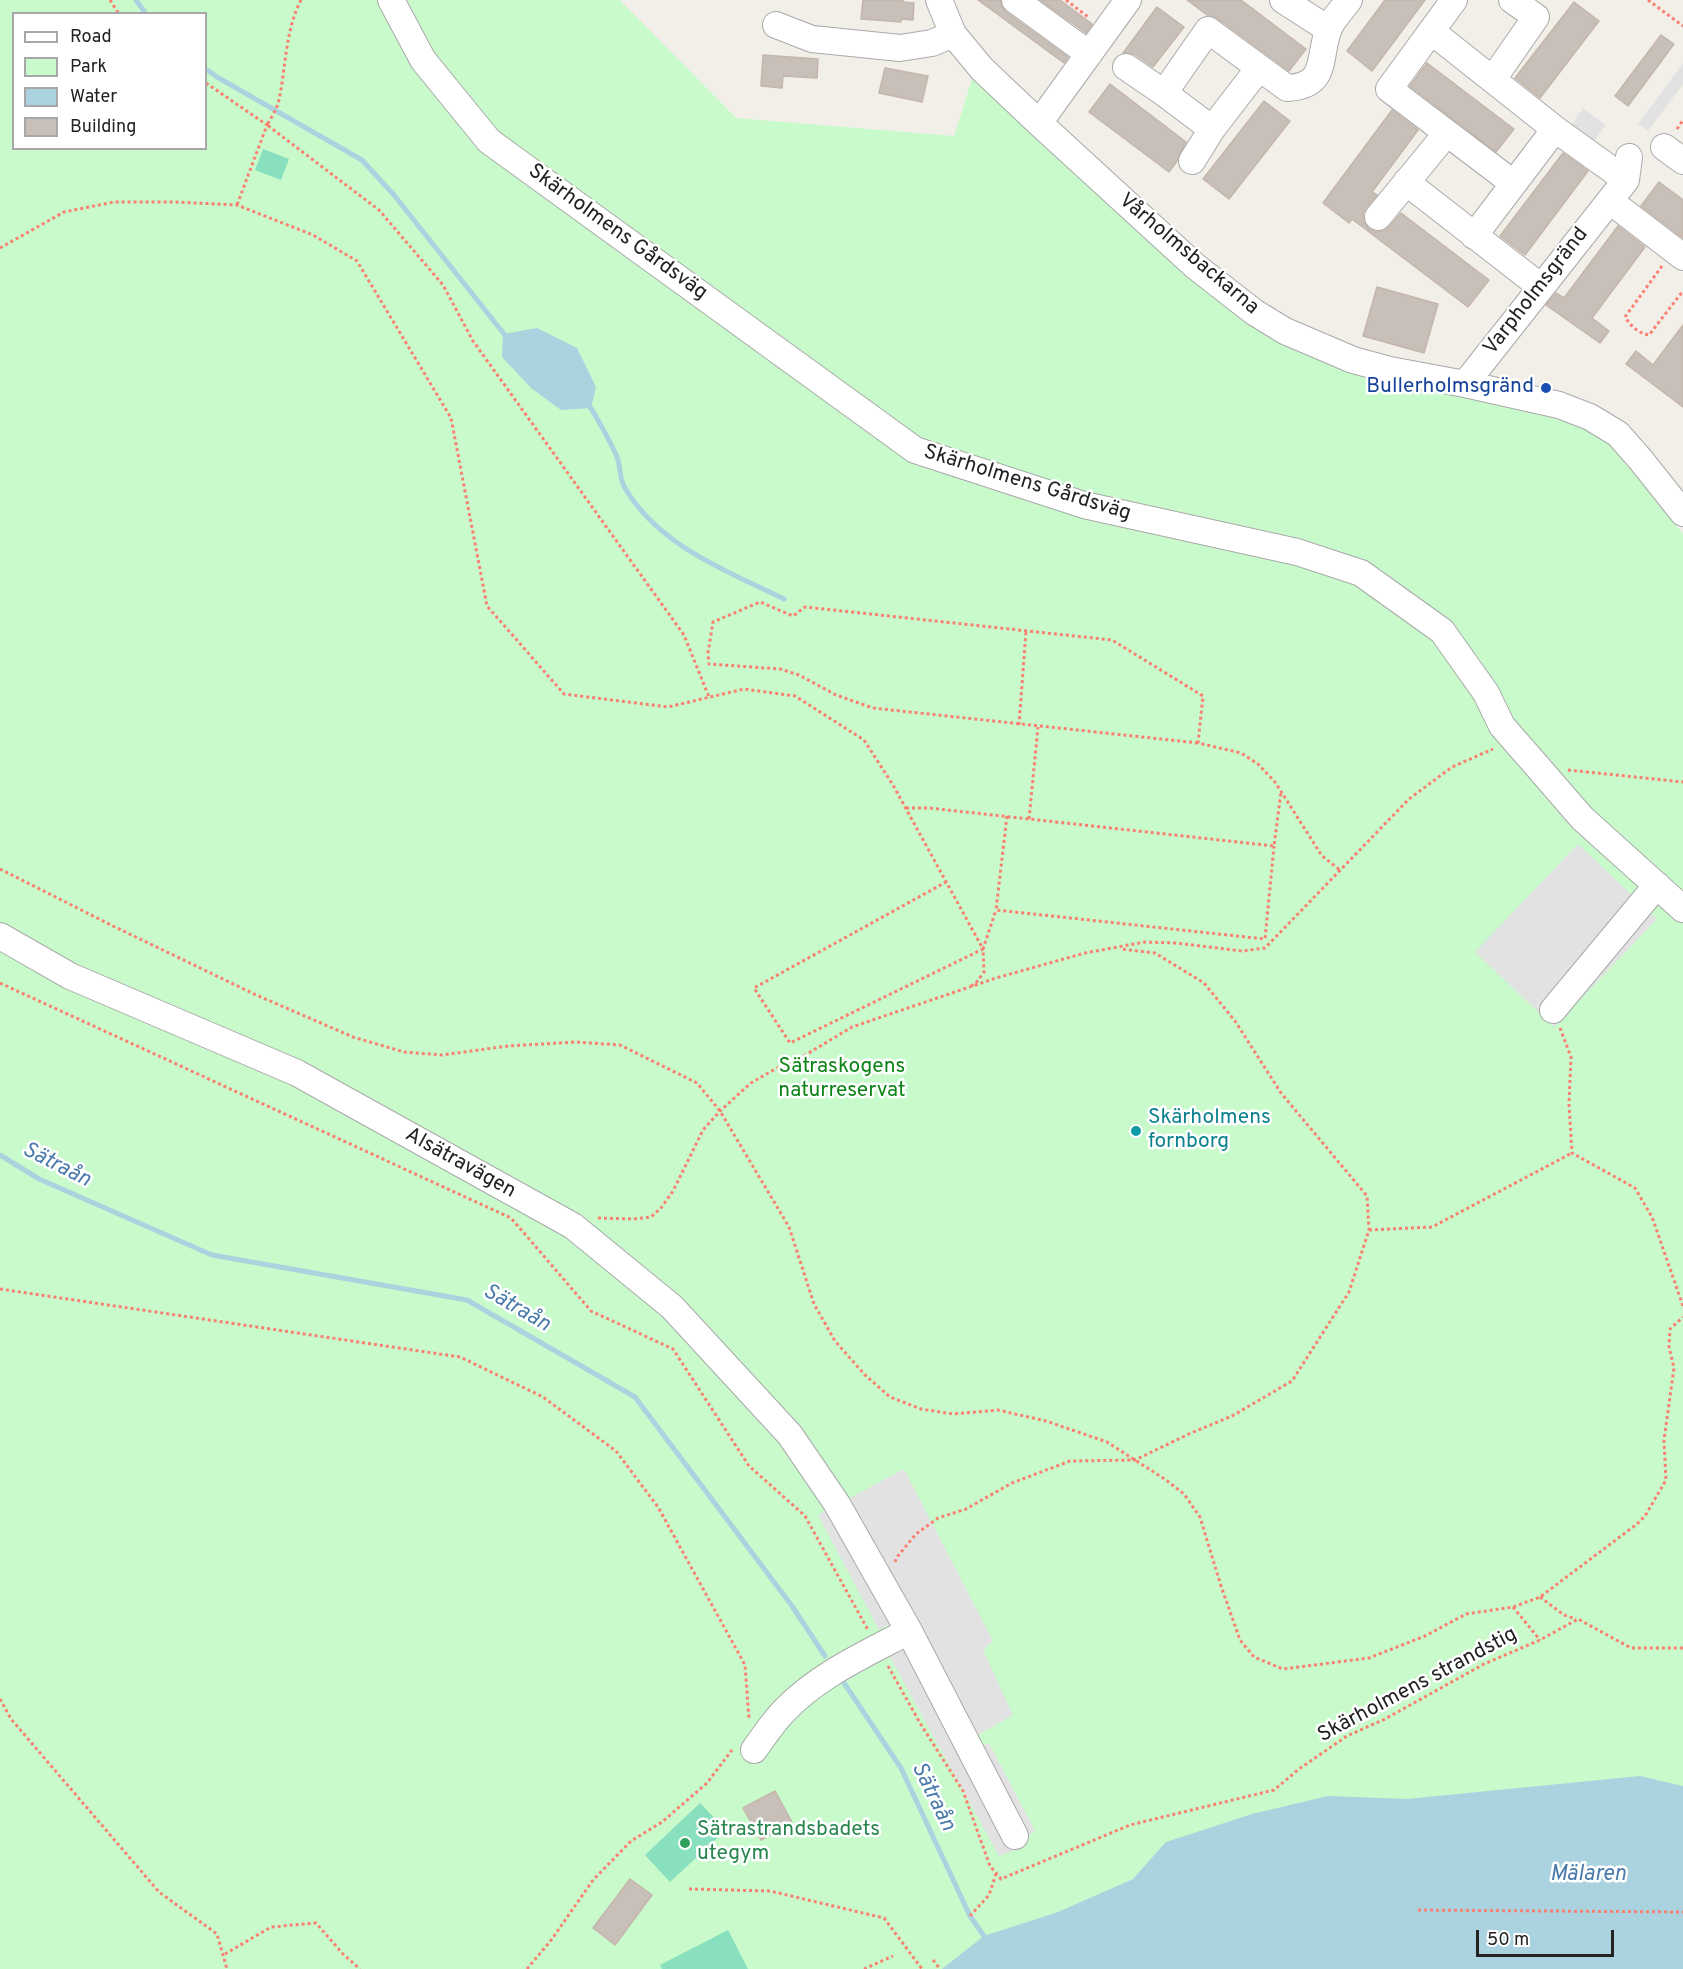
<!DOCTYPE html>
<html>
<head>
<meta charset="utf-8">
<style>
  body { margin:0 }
  #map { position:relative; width:1683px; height:1969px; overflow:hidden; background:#f2efe9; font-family:Overpass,sans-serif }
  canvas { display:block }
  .legend { position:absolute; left:12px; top:12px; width:195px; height:138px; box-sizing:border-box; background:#fff; border:2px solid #a7a7a7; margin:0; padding:8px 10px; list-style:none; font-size:18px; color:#222 }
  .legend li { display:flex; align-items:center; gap:12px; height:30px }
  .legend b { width:30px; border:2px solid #a7a7a7 }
  .scale { position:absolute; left:1476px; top:1930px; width:138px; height:27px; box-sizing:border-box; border:3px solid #222; border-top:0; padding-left:8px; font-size:18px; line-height:21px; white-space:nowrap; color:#222; -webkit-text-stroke:4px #fff; paint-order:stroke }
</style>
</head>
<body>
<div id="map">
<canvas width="1683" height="1969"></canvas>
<ul class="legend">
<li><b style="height:8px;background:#fff"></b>Road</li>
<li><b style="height:16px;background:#c8facc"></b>Park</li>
<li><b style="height:16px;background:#aad3df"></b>Water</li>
<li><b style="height:16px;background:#c7bfb8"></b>Building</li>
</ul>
<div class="scale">50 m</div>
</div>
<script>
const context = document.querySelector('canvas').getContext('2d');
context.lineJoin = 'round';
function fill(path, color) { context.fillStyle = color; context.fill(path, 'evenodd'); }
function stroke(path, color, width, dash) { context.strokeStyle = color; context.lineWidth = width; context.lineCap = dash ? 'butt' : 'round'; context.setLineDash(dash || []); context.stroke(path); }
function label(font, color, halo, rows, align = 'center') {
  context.font = font + ' Overpass,sans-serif'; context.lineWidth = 5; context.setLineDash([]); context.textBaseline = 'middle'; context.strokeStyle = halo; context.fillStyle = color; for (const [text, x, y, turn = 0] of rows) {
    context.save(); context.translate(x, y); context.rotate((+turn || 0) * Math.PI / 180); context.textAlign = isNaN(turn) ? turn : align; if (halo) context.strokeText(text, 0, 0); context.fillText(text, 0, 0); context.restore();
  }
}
const park = new Path2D(`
  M0 0H620L736 118 954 136 973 76 1213 295 1476 398 1575 421 1613 446 1683 534V1969H0ZM14 14H206V148H14Z`);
const pitch = new Path2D(`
  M263 149 289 159 281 180 255 170Z
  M700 1803 726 1830 670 1882 645 1855Z
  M728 1930 748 1969H662L660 1965Z`);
const parking = new Path2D(`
  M1683 63V84L1648 131 1638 124Z
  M1583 108 1606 125 1594 141 1572 124Z
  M1578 844 1657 919 1554 1027 1475 952Z
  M904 1469 993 1641 983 1650 1013 1715 973 1738 976 1749 989 1743 1035 1831 1023 1839 1025 1846 999 1856 890 1657 902 1649 889 1624 879 1630 818 1515Z`);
const water = new Path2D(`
  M537 328 577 348 596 387 591 408 561 410 531 388 502 357 503 334Z
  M1640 1776 1683 1786V1969H942L984 1936 1058 1912 1133 1879 1166 1842 1252 1814 1328 1796 1407 1799Z`);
const stream = new Path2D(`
  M136 0 146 14
  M206 69 217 77 362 160 394 195 508 339
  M587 405 591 408C600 424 610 440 617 457 621 467 619 479 625 488 659 546 727 571 784 599
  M0 1155 39 1179 212 1255 467 1300 635 1397 792 1606 825 1656
  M840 1677 901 1768 970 1916 984 1936`);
const building = new Path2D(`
  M863 0H903V2L914 3 913 20 901 19V22L861 19Z
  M978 0H1000L1002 7 1006 12 1068 57 1064 63Z
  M1040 0H1060L1092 24 1086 33Z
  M1187 0H1241L1306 49 1289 71 1217 18 1207 15Z
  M1385 0H1425L1372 71 1347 51Z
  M1574 2 1599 21 1540 98 1515 78Z
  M1157 7 1184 27 1153 67 1134 54 1123 53Z
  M1661 35 1674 44 1628 106 1615 96Z
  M763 55 818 59 817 78 783 76 782 88 761 86Z
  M1427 63 1514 129 1496 152 1410 86Z
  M885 68 928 76 922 102 879 93Z
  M1110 84 1186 142 1177 161 1169 172 1089 112Z
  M1264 101 1290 121 1229 199 1203 179Z
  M1392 110 1418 130 1372 192 1377 195 1366 208 1363 214 1364 222 1369 229 1376 232 1383 231 1390 226 1401 213 1489 280 1468 307 1352 219 1349 223 1323 203Z
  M1563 153 1588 171 1525 255 1500 236Z
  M1659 182 1683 200V238L1641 206Z
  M1618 226 1645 247 1592 318 1609 331 1600 343 1546 305 1556 293 1564 298Z
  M1377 287 1438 304 1424 353 1363 336Z
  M1683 325V407L1626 364 1636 351 1653 365Z
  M775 1791 792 1822 761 1840 743 1808Z
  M630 1879 652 1895 615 1945 593 1928Z`);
const path = new Path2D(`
  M110 0 119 14
  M301 0C285 31 286 67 279 100 277 109 271 118 267 125L379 210 443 285 473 341 684 635 709 697
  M1066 0 1088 17
  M1648 0 1683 26
  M206 83 267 125 237 205
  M1677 129 1683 120
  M0 248 64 212 114 202H175L237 205 313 235 357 261 451 418 487 606 564 694 668 707 744 689 795 696 864 740 893 785 983 949 790 1043 754 988 946 882
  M1662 266 1625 317C1631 326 1638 333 1649 335L1683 291
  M1019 725 1026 631
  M1198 743 873 708 836 695 799 675 780 669 709 664 708 653 713 622 760 602 793 616 805 607 1112 640 1203 696 1198 743 1241 753 1258 764 1275 782 1322 856 1340 870
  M1568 770 1683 782
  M906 808H929L1274 846 1281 792
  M1007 816 996 910 1265 939 1274 846
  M1029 819 1038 727
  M0 869 113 926 254 994 353 1037 404 1052 442 1055 508 1046 576 1042 620 1045 697 1083 720 1111 789 1227 814 1304 835 1341 865 1375 890 1397 921 1409 953 1414 998 1410 1046 1421 1107 1442 1166 1480 1184 1494 1200 1517 1221 1586 1240 1640 1254 1657 1283 1669 1369 1658 1425 1636 1466 1614 1513 1607 1540 1597 1637 1524 1645 1516 1666 1480 1664 1440 1674 1368 1669 1347 1670 1329 1683 1317
  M0 983 511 1218 591 1311 673 1349 749 1466 805 1516 868 1630
  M971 986 976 983 984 972 983 949 996 910
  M1560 1028 1571 1057 1569 1104 1572 1153 1635 1188 1652 1217 1683 1306
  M598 1218 633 1219 651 1217 661 1208 673 1191 703 1130 720 1111 751 1083 775 1069 797 1060 852 1027 996 978 1085 953 1145 942 1176 943 1242 951 1265 948 1409 799 1452 767 1493 749
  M1369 1230 1432 1227 1572 1153
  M0 1289 460 1357 543 1397 616 1451 658 1507 745 1665 749 1719
  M895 1562 897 1557 916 1534 938 1518 966 1509 1012 1483 1070 1461 1135 1460 1191 1433 1232 1416 1292 1381 1349 1292 1369 1230 1367 1196 1281 1093 1235 1021 1204 983 1155 953 1121 949
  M1540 1597 1564 1615 1576 1619
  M1513 1607 1540 1640
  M888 1666 920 1723 963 1791 990 1866 1001 1879 1130 1825 1274 1790 1299 1769 1347 1736 1385 1719 1484 1664 1540 1640 1578 1619 1631 1648H1683
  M0 1699 11 1719 159 1892 217 1934 227 1969
  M689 1889 770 1891 884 1918 922 1969
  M1418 1910 1683 1912
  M970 1916 989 1895 996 1874
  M225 1954 271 1927 316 1923 343 1954 360 1969
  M933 1960 940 1969
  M527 1969 552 1939 593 1880 631 1841 662 1822 707 1783 732 1750
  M864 1969 893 1956`);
const minor = new Path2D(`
  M391 0 423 60 489 141 915 450 1084 505 1297 552 1361 573 1442 631 1486 693 1502 726 1537 766 1582 818 1683 909
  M939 0 953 34 982 69 1039 123 1195 266 1254 312 1285 331 1353 360 1390 370 1465 384 1559 405 1590 417 1618 434 1640 459 1683 513
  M1015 0 1089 54
  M1283 0 1328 29
  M1454 0 1389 89 1513 183
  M776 25 812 39 900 48 932 43 953 34
  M1431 31 1555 129 1626 180
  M1126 67 1164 93
  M1259 68 1212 129 1164 93 1208 30 1287 88C1328 86 1318 59 1328 31 1331 20 1343 9 1349 0
  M1493 79 1536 17 1512 0
  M1039 123 1128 0
  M1664 147 1683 161
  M1192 161 1212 129
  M1406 182 1541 287
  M1610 201 1683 257
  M1378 217 1446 134
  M1474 236 1555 129
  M1465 384 1626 180 1629 157
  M0 936 70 976 297 1073 573 1226 672 1307 790 1435 837 1504 909 1631 1015 1836
  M1553 1010 1657 885
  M754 1750C764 1736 773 1722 785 1710 820 1674 866 1654 909 1631`);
const markers = [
  [1546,388,6,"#1a4fb4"],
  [1136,1131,6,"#0f9aa8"],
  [685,1843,6,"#2e9e5b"]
];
const streetNames = [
  ["Skärholmens Gårdsväg",617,233,36],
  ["Vårholmsbackarna",1188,255,40],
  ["Varpholmsgränd",1537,292,-52],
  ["Skärholmens Gårdsväg",1027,484,17],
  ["Alsätravägen",460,1164,29],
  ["Skärholmens strandstig",1418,1686,-28]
];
const transitNames = [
  ["Bullerholmsgränd",1534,388]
];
const parkNames = [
  ["Sätraskogens",842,1068],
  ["naturreservat",842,1092]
];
const cultureNames = [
  ["Skärholmens",1148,1119],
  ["fornborg",1148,1143]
];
const leisureNames = [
  ["Sätrastrandsbadets",697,1831],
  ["utegym",697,1855]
];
const waterNames = [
  ["Sätraån",56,1166,27],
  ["Sätraån",516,1309,30],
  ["Sätraån",932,1797,64],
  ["Mälaren",1588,1876]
];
fill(park, '#c8facc');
fill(pitch, '#88e0be');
fill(parking, '#e2e2e2');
fill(water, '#aad3df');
stroke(stream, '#aad3df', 5);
fill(building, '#c7bfb8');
stroke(building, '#c4b6ab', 1.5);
stroke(minor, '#a9a9a9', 28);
stroke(path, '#fa8072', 3, [3, 3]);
stroke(minor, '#fff', 26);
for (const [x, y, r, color] of markers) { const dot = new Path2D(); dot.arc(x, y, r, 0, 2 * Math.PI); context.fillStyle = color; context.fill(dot); stroke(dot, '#fff', 2); }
label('21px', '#222', '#fff', streetNames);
label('21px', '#164399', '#fff', transitNames, 'right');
label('21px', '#0c8416', '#fff', parkNames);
label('21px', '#0d838f', '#fff', cultureNames, 'left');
label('21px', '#27864d', '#fff', leisureNames, 'left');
label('italic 22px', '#4a7aab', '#fff', waterNames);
</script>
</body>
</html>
